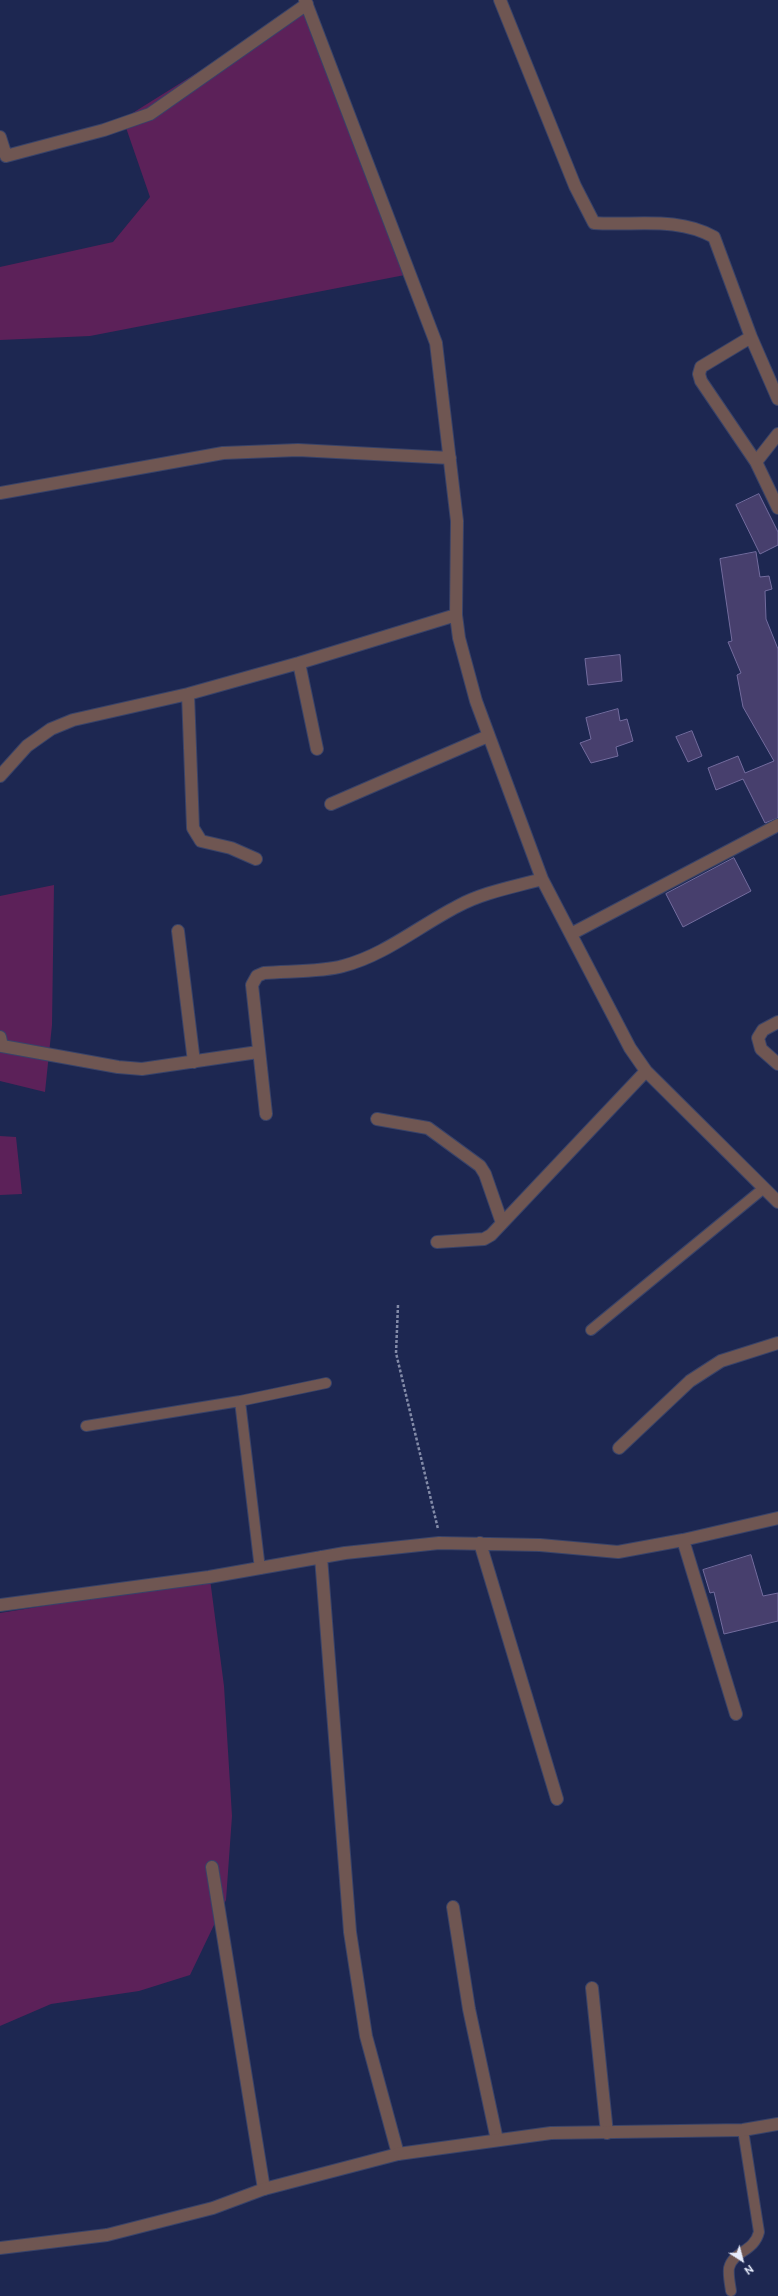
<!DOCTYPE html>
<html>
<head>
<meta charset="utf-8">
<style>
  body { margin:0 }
  #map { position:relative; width:778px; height:2296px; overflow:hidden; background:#1d2751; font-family:Ubuntu,sans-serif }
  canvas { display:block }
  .north { position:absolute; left:722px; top:2240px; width:40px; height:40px; -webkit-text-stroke:3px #1d2751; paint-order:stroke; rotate:144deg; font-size:11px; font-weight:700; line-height:16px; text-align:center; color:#e7edfd }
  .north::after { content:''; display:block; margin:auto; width:14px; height:18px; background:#e7edfd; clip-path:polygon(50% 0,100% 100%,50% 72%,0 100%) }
</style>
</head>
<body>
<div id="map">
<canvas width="778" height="2296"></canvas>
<div class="north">N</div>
</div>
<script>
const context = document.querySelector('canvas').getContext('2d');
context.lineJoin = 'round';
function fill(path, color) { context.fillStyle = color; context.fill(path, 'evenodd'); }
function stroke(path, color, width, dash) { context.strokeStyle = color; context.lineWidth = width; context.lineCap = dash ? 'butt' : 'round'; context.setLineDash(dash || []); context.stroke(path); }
const green = new Path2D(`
  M307 4 410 274 90 336 0 340V267L113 242 150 197 123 119Z
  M54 885 52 1025 45 1092 0 1081V896Z
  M0 1136 16 1137 22 1194 0 1195Z
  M210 1579 224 1686 232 1816 226 1900 190 1975 139 1991 51 2004 0 2026V1613Z`);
const building = new Path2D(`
  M759 494 778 532V545L760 554 736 505Z
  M756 552 760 577 769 576 772 589 765 591 766 619 778 649V818L765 823 743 779 716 790 708 768 738 756 745 773 774 761 743 707 737 675 741 673 728 642 732 641 720 559Z
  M620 655 622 681 588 685 585 659Z
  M618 709 620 721 627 719 633 741 616 747 618 756 591 763 580 743 591 739 586 718Z
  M692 731 702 756 688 762 676 737Z
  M734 858 751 891 683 927 666 894Z
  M751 1555 763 1596 778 1593V1621L724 1634 714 1592 710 1593 703 1570Z`);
const path = new Path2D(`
  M398 1305 396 1353 438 1529`);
const service = new Path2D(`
  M591 1330 764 1188
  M240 1401 260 1569
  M86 1426 240 1401 326 1383
  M731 2291C730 2284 728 2275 729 2268 733 2251 754 2252 759 2232L743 2130`);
const minor = new Path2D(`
  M305 0 436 343 457 521 456 615 459 638 476 701 542 879 630 1048 646 1071 778 1202
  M500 0 575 186 594 223C634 226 677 216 714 237L751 337 778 399
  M0 137 6 156 104 130 150 114 307 4
  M751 337 701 367 699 374 701 381 756 462
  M778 434 756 462 778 508
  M0 493 223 453 298 450 450 458
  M299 663 317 749
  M188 694 193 828 201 841 231 848 256 859
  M0 776 27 746 51 729 73 720 188 694 299 663 456 615
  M331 804 488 736
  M178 931 194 1062
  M571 934 778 825
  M778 1022 763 1030 758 1038 761 1049 778 1064
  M0 1037 2 1046 118 1067 142 1069 258 1052
  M266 1114 252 985 257 976 264 973C286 971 323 972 343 966 385 955 419 926 458 906 484 892 514 887 542 879
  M377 1119 428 1128 480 1166 485 1174 502 1223
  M437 1242 484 1239 491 1235 646 1071
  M619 1448 690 1381 721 1361 778 1343
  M683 1540 736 1714
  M480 1543 557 1799
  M321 1557 350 1932 366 2036 398 2154
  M0 1605 209 1577 345 1553 439 1543 540 1545 618 1552 683 1540 778 1518
  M212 1867 264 2189
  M453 1907 469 2009 497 2140
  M592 1988 607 2133`);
const tertiary = new Path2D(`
  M0 2248 107 2235 213 2208 264 2189 398 2154 551 2133 743 2130 778 2124`);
fill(green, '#5c2159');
fill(building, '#473f6d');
stroke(building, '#736c9e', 1);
stroke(service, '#394369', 12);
stroke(minor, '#394369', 14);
stroke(tertiary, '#394369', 14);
stroke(path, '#838ba8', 2.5, [3, 2]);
stroke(service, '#6f5652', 10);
stroke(minor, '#6f5652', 12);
stroke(tertiary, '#6f5652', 12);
</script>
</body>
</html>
